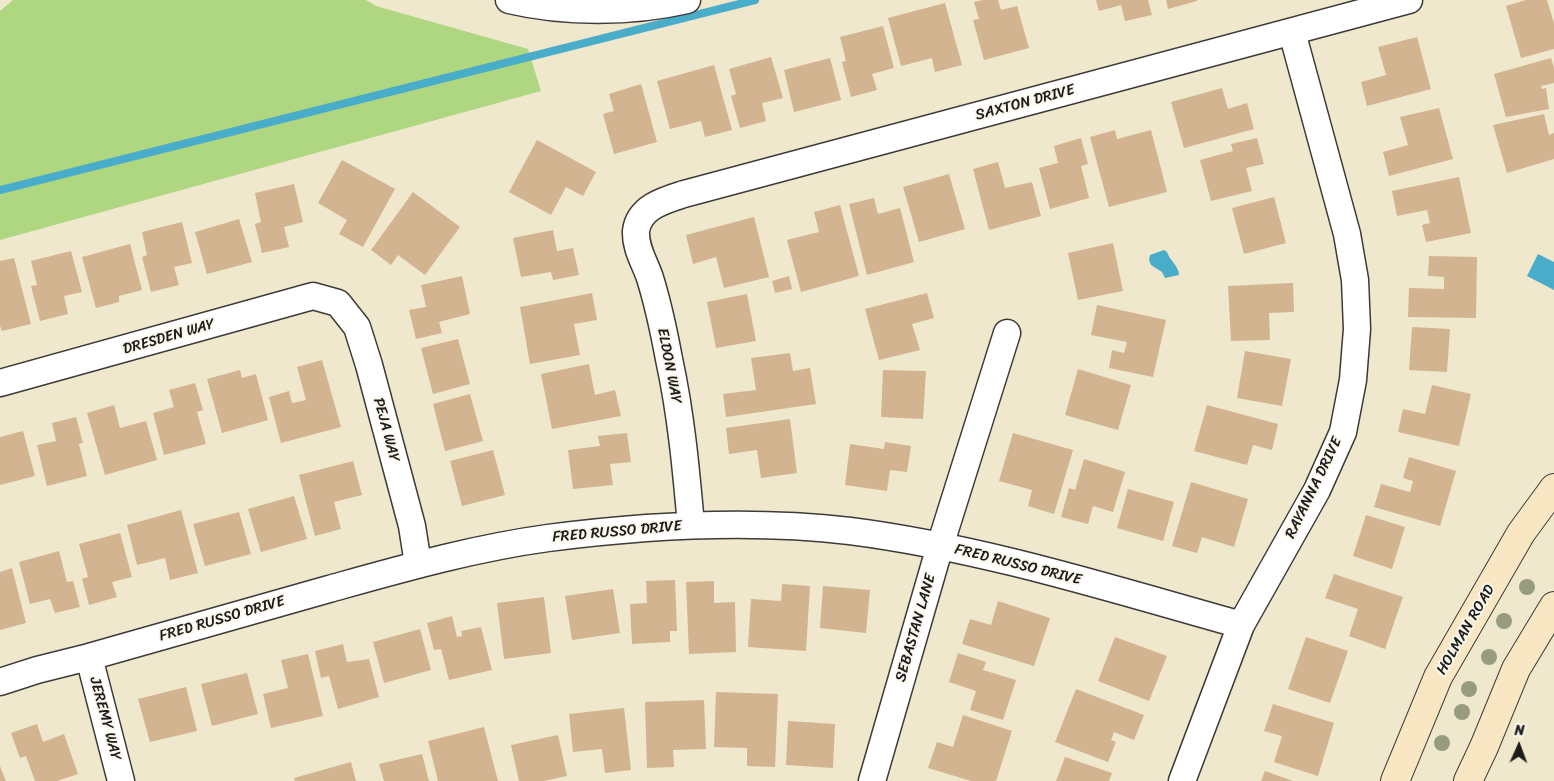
<!DOCTYPE html>
<html>
<head>
<meta charset="utf-8">
<style>
  body { margin:0 }
  #map { position:relative; width:1554px; height:781px; overflow:hidden; background:#efe8cd; font-family:Sriracha,sans-serif }
  canvas { display:block }
  .north { position:absolute; left:1494px; top:721px; width:50px; height:50px; -webkit-text-stroke:4px #fbf7ec; paint-order:stroke; rotate:2deg; font-size:14px; font-weight:700; line-height:20px; text-align:center; color:#1c1c1c }
  .north::after { content:''; display:block; margin:auto; width:18px; height:22px; background:#1c1c1c; clip-path:polygon(50% 0,100% 100%,50% 72%,0 100%) }
</style>
</head>
<body>
<div id="map">
<canvas width="1554" height="781"></canvas>
<div class="north">N</div>
</div>
<script>
const context = document.querySelector('canvas').getContext('2d');
context.lineJoin = 'round';
function fill(path, color) { context.fillStyle = color; context.fill(path, 'evenodd'); }
function stroke(path, color, width, dash) { context.strokeStyle = color; context.lineWidth = width; context.lineCap = dash ? 'butt' : 'round'; context.setLineDash(dash || []); context.stroke(path); }
function label(font, color, halo, rows, align = 'center') {
  context.font = font + ' Sriracha,sans-serif'; context.lineWidth = 4; context.setLineDash([]); context.textBaseline = 'middle'; context.strokeStyle = halo; context.fillStyle = color; for (const [text, x, y, turn = 0] of rows) {
    context.save(); context.translate(x, y); context.rotate((+turn || 0) * Math.PI / 180); context.textAlign = isNaN(turn) ? turn : align; if (halo) context.strokeText(text, 0, 0); context.fillText(text, 0, 0); context.restore();
  }
}
const green = new Path2D(`
  M13 0H366L376 6 528 49 541 91 0 240V11Z`);
const water = new Path2D(`
  M1164 250 1167 252C1170 261 1179 266 1179 275L1165 278 1162 272 1151 265 1149 260 1150 255Z
  M1538 254 1554 262V290L1527 276Z`);
const stream = new Path2D(`
  M0 190 755 0`);
const building = new Path2D(`
  M983 0H998L1001 10 1017 6 1029 48 984 60 973 20 979 19 974 2Z
  M1096 0H1148L1152 15 1125 21 1121 5 1099 11Z
  M1166 0H1197V1L1168 9Z
  M1526 0H1547L1554 23V49L1521 58 1506 6Z
  M945 3 962 65 935 72 932 58 901 66 888 18Z
  M883 26 894 68 872 74 877 90 851 97 842 62 846 61 840 37Z
  M1417 37 1431 89 1367 106 1361 82 1386 75 1378 47Z
  M771 57 783 98 762 103 766 121 740 128 731 96 736 94 729 69Z
  M830 58 841 100 794 112 784 70Z
  M1551 58 1554 68V83L1541 86 1542 89 1546 88 1549 109 1506 117 1494 74Z
  M714 65 732 130 705 137 701 121 670 129 657 81Z
  M641 84 657 142 614 154 603 114 614 111 609 94Z
  M1222 88 1228 109 1247 103 1254 129 1184 148 1171 102Z
  M1439 108 1453 159 1389 176 1383 152 1408 145 1400 117Z
  M1544 114 1549 135 1554 133V159L1507 173 1493 125Z
  M1115 130 1117 139 1151 130 1167 192 1109 207 1090 137Z
  M1081 138 1088 164 1081 166 1089 198 1050 209 1039 168 1058 163 1054 146Z
  M1257 138 1264 164 1246 168 1252 191 1211 201 1200 160 1233 151 1231 144Z
  M537 140 596 172 583 196 566 187 551 215 509 192Z
  M342 160 395 189 363 247 339 234 347 220 318 203Z
  M998 162 1005 188 1032 182 1041 216 989 230 973 169Z
  M949 174 965 229 919 242 903 187Z
  M1459 177 1471 233 1426 242 1422 225 1430 223 1427 210 1397 216 1392 191Z
  M294 184 303 222 284 227 289 247 262 253 255 224 261 222 255 193Z
  M413 192 460 227 425 275 398 255 391 265 371 250Z
  M1274 197 1286 243 1244 254 1232 208Z
  M874 198 878 214 900 208 914 262 867 275 849 204Z
  M840 205 859 276 801 292 787 240 819 232 814 212Z
  M754 217 769 277 724 288 716 257 693 264 686 235Z
  M239 219 252 262 207 274 195 232Z
  M182 222 192 263 174 267 179 285 151 292 142 257 147 255 142 232Z
  M553 230 557 251 573 248 579 275 553 280 551 272 521 277 513 238Z
  M1113 243 1123 291 1078 300 1068 253Z
  M130 244 142 290 119 296V302L96 308 82 257Z
  M71 251 82 292 64 296 68 314 40 321 31 286 37 285 31 261Z
  M1429 256 1477 257 1476 318 1408 317 1409 288 1444 289V277L1428 276Z
  M14 258 31 324 2 331 0 326V261Z
  M462 276 470 314 439 322 442 333 416 339 409 310 426 307 421 285Z
  M789 276 792 289 775 293 772 281Z
  M1293 283 1294 312 1269 313 1270 340 1231 341 1228 286Z
  M592 293 597 320 574 324 580 355 530 364 520 307Z
  M927 293 934 318 912 324 920 350 879 360 865 309Z
  M747 294 756 341 716 348 707 302Z
  M1097 305 1166 320 1153 377 1109 368 1112 350 1124 353 1127 342 1091 335Z
  M1412 327 1450 329 1447 372 1409 370Z
  M458 339 470 384 433 394 421 348Z
  M1245 351 1291 359 1282 406 1237 398Z
  M790 353 793 371 810 368 816 404 726 417 723 394 756 390 751 358Z
  M322 360 341 427 281 443 269 397 289 391 292 403 306 400 297 367Z
  M589 364 595 395 615 390 621 416 552 429 541 374Z
  M1078 369 1131 385 1118 430 1065 415Z
  M240 370 242 378 256 374 268 420 222 433 207 379Z
  M883 370 926 371 923 419 881 417Z
  M195 383 203 410 197 412 206 444 164 455 153 413 174 407 169 390Z
  M1432 385 1471 394 1459 446 1398 432 1403 409 1425 414Z
  M470 394 483 441 445 451 433 404Z
  M114 405 120 428 146 421 157 460 105 475 87 413Z
  M1207 405 1278 424 1272 450 1253 445 1247 465 1194 451Z
  M76 417 83 443 79 444 87 476 47 486 37 445 56 441 52 423Z
  M790 419 797 473 761 478 757 450 729 454 726 428Z
  M23 431 35 476 0 485V437Z
  M627 433 631 462 610 464 613 485 573 489 568 450 600 446 598 436Z
  M1013 433 1073 450 1054 514 1028 506 1032 490 999 481Z
  M885 442 911 446 907 472 890 470 887 491 845 485 850 444 884 449Z
  M493 450 505 495 462 506 450 461Z
  M1409 457 1456 471 1440 526 1374 507 1381 484 1410 492 1413 481 1403 478Z
  M1084 459 1125 472 1113 512 1093 506 1088 524 1061 517 1069 488 1075 490Z
  M353 461 362 495 334 502 341 529 315 536 299 475Z
  M1191 482 1248 499 1234 547 1202 537 1197 553 1172 546Z
  M1128 489 1174 502 1163 541 1117 528Z
  M294 496 307 539 261 552 248 509Z
  M181 510 198 573 170 580 165 558 137 565 127 525Z
  M239 512 251 554 205 566 193 524Z
  M1366 515 1405 527 1392 569 1353 556Z
  M120 533 132 577 112 582 117 597 89 605 82 579 88 577 79 544Z
  M59 551 67 582 73 581 80 607 55 613 50 599 30 604 19 562Z
  M12 568 26 623 0 630V572Z
  M1334 574 1403 597 1385 649 1349 636 1358 609 1325 598Z
  M675 580 677 631H670V642L632 644 630 604 647 603 646 581Z
  M714 581V603L735 602 736 652 689 654 686 582Z
  M782 584 810 586 806 651 748 647 751 599 781 601Z
  M823 586 870 590 866 633 820 628Z
  M613 589 620 633 572 640 565 596Z
  M544 597 551 653 504 659 497 603Z
  M998 601 1050 618 1034 666 962 644 970 619 991 625Z
  M452 616 457 637 462 636 461 631 481 627 492 670 449 680 441 649 434 650 427 623Z
  M420 629 431 670 384 683 373 642Z
  M1115 637 1167 656 1149 701 1098 681Z
  M1306 637 1348 651 1330 703 1288 689Z
  M343 644 347 662 369 659 379 697 338 709 329 676 321 678 315 651Z
  M958 653 986 662 983 670 1016 680 1003 720 970 710 976 691 949 682Z
  M308 654 323 716 271 728 263 694 288 688 281 660Z
  M247 673 258 714 212 726 201 684Z
  M186 687 197 731 150 742 138 699Z
  M1076 689 1144 715 1134 740 1114 732 1111 740 1116 742 1108 762 1055 742Z
  M716 692 778 694 775 767 747 766V748L714 747Z
  M704 700 706 749 673 750 674 767 647 768 645 702Z
  M1273 704 1334 723 1318 776 1274 762 1282 736 1264 731Z
  M624 708 631 770 605 773 602 749 573 752 569 714Z
  M963 715 1012 731 996 781H971L928 768 937 742 953 747Z
  M788 721 835 724 833 768 786 765Z
  M37 724 43 742 64 734 78 774 57 781H35L26 756 20 758 11 733Z
  M484 727 498 781H438L428 741Z
  M558 735 567 776 544 781H519L511 745Z
  M422 754 429 781H384L379 764Z
  M1065 757 1112 773 1109 781H1056Z
  M351 762 356 781H295L294 778Z
  M0 766 6 781H0Z
  M1265 771 1293 781H1261Z`);
const minor = new Path2D(`
  M509 0C564 13 632 13 687 0
  M0 383 313 296 338 303 357 327 369 365 412 526 418 564
  M691 525C686 469 681 414 669 359 664 332 658 304 650 278 645 263 635 248 636 231 639 207 665 200 684 194L1409 0
  M89 657 121 781
  M0 682 37 670 89 657C169 634 249 611 329 589 401 569 474 548 548 538 648 525 749 519 850 531 983 548 1112 589 1241 625
  M872 781 940 546 1007 333
  M1182 781 1241 625 1317 490 1343 432 1353 380 1357 329 1355 280 1347 234 1292 32`);
const secondary = new Path2D(`
  M1395 781 1438 677 1521 533 1554 488
  M1468 781 1484 747 1516 669 1554 606`);
const trees = [
  [1527,587],
  [1504,621],
  [1489,657],
  [1469,689],
  [1462,712],
  [1442,743]
];
const streetNames = [
  ["SAXTON DRIVE",1025,103,-15],
  ["DRESDEN WAY",169,337,-16],
  ["ELDON WAY",669,366,79],
  ["PEJA WAY",386,430,75],
  ["RAYANNA DRIVE",1314,488,-64],
  ["FRED RUSSO DRIVE",617,532,-5],
  ["FRED RUSSO DRIVE",1018,565,14],
  ["FRED RUSSO DRIVE",222,619,-16],
  ["SEBASTAN LANE",916,628,-74],
  ["HOLMAN ROAD",1466,630,-60],
  ["JEREMY WAY",105,719,75]
];
fill(green, '#afd681');
fill(water, '#49acc8');
stroke(stream, '#49acc8', 8);
fill(building, '#d3b490');
stroke(minor, '#3c3b37', 29);
stroke(secondary, '#3c3b37', 30);
stroke(minor, '#fff', 26);
stroke(secondary, '#f9e7c3', 28);
context.fillStyle = '#979c7f';
for (const [x, y] of trees) { context.beginPath(); context.arc(x, y, 8, 0, 2 * Math.PI); context.fill(); }
label('15px', '#1c1c1c', '#fbf7ec', streetNames);
</script>
</body>
</html>
